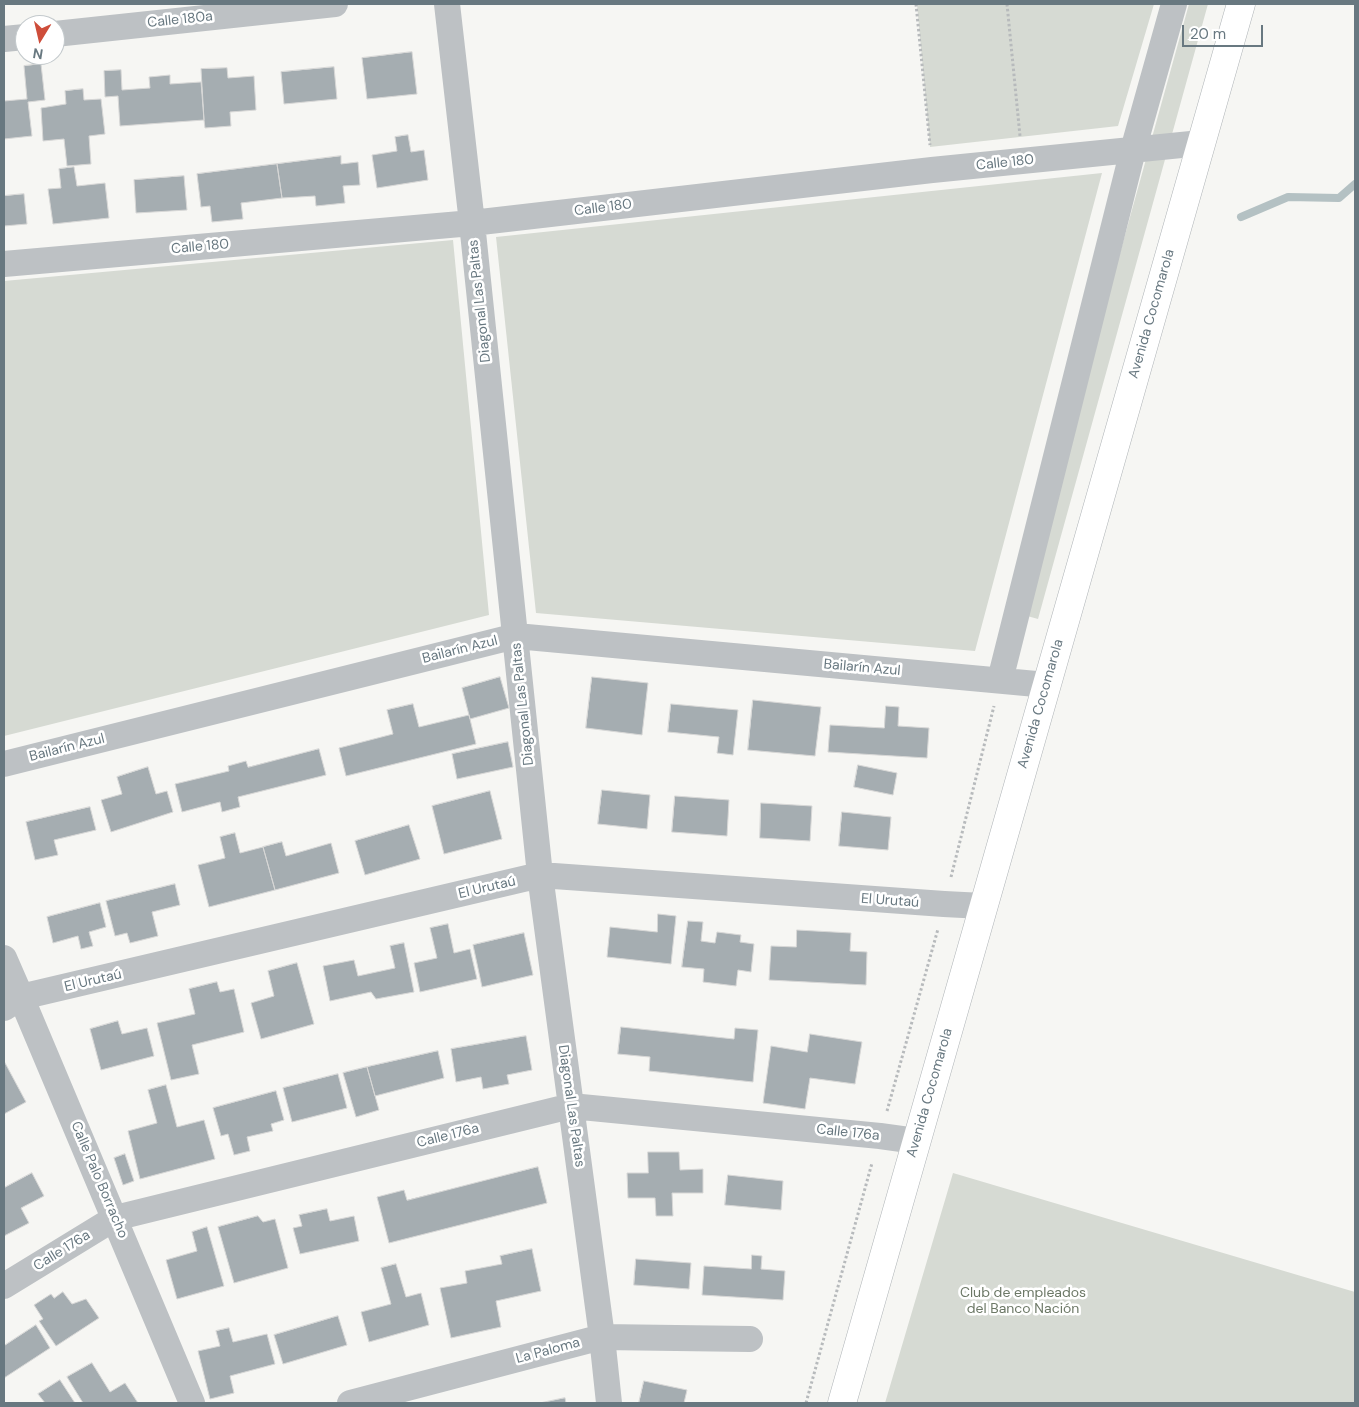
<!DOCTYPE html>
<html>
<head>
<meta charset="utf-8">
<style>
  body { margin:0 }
  #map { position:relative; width:1359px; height:1407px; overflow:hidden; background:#f6f6f3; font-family:"DM Sans",sans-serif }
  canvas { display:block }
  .frame { position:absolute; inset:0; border:5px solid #687880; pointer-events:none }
  .north { position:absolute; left:15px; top:15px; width:50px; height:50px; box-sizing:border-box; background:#fff; border:1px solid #c3c9cc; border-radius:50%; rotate:189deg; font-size:14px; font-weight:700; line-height:20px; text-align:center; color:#687880 }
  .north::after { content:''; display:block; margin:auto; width:18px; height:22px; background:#ce4d3a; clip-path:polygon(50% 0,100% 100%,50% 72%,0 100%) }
  .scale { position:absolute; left:1182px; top:25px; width:81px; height:22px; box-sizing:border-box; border:2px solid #687880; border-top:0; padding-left:6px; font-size:15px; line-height:18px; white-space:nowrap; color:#687880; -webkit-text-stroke:4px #fff; paint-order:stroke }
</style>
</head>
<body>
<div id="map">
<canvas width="1359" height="1407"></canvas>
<div class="frame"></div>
<div class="north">N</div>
<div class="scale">20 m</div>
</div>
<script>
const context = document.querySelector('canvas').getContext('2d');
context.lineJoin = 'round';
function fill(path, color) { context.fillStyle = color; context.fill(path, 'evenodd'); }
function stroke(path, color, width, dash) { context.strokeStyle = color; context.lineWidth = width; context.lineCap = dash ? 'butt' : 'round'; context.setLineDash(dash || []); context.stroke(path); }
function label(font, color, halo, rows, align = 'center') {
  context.font = font + ' "DM Sans",sans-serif'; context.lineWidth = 5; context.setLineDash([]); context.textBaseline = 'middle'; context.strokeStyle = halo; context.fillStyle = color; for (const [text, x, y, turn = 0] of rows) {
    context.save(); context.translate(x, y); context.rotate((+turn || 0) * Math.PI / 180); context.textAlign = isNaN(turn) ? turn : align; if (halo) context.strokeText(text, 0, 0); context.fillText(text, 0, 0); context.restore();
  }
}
const green = new Path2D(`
  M917 4H1154L1118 126 930 147Z
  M1189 4H1208L1038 619 1020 614Z
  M1102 173 975 651 536 613 496 237Z
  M453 240 489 615 4 736V281Z
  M953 1173 1355 1292V1403H885Z`);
const stream = new Path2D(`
  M1241 217 1288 197 1339 198 1355 184`);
const building = new Path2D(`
  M412 52 417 94 367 99 362 58Z
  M41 64 45 100 28 102 32 136 4 139V101L27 99 24 66Z
  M334 67 337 99 284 104 281 72Z
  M227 68 228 78 254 76 256 110 230 112 231 126 205 128 204 120 201 69Z
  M121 70 122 90 150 88 149 77 170 75V84L201 82 204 120 120 126 118 96 105 97 104 71Z
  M83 89 84 100 101 99 105 134 89 136 91 164 67 166 64 139 43 141 41 108 66 104 65 91Z
  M408 135 411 152 424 150 428 180 377 188 372 155 397 151 395 137Z
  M341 156V164L358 162 360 185 343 186 345 203 316 206 315 196 282 198 277 164Z
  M277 164 282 198 241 203 243 219 212 222 210 206 201 207 197 174Z
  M74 167 77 186 105 183 109 218 53 224 48 189 61 188 59 169Z
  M184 176 187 210 136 213 134 180Z
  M24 194 27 224 4 226V196Z
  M500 677 509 708 470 719 462 688Z
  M592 677 648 683 642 735 586 728Z
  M753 700 821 707 815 756 748 750Z
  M413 704 419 727 469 715 476 744 346 776 339 748 393 734 387 710Z
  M671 704 738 710 733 755 717 753 719 737 668 732Z
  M886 706 899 707 898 726 929 728 927 758 828 752 830 725 884 728Z
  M508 742 513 767 457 779 452 754Z
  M319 749 326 775 238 797 240 807 222 812 220 802 182 812 175 784 229 771 228 766 246 761 248 767Z
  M858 765 897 773 893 795 854 787Z
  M148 767 156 794 167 791 173 812 111 832 101 800 122 794 117 777Z
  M602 790 650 795 647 829 598 824Z
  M490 791 502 839 444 854 432 806Z
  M675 796 729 800 727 836 672 832Z
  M761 803 812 806 810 841 760 838Z
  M90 807 96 830 54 840 58 855 35 860 26 822Z
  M842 812 891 817 888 850 839 846Z
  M409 825 420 859 365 875 355 841Z
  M235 833 240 853 263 847 275 890 209 907 198 865 225 858 220 837Z
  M282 842 286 856 331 843 339 873 275 890 263 847Z
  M175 884 180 905 152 912 158 936 130 943 127 933 115 936 106 901Z
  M100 903 106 927 89 932 93 946 81 949 78 936 53 943 47 917Z
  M658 914 676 916 671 964 607 957 610 927 657 932Z
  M688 921 703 922 701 941 715 943 717 932 741 935 740 942 754 944 751 972 738 970 736 986 703 982 704 969 682 967Z
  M448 924 454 953 470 949 477 979 420 992 414 963 437 958 430 928Z
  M797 930 851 933 850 951 867 952 866 985 769 980 771 946 796 947Z
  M524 933 533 975 482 987 473 945Z
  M404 943 414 992 376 999 371 992 330 1001 323 966 354 960 358 976 395 968 390 946Z
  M297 963 314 1024 261 1039 251 1003 274 996 268 971Z
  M217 982 220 992 234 989 244 1032 192 1045 199 1074 171 1080 157 1023 195 1014 189 989Z
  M118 1021 122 1034 147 1028 154 1056 101 1070 90 1029Z
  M621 1027 734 1039 735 1028 758 1030 753 1082 649 1071 650 1057 618 1054Z
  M810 1034 862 1042 855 1084 810 1078 805 1109 763 1103 771 1046 807 1052Z
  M526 1036 532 1070 507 1075 509 1084 483 1089 481 1077 456 1082 451 1049Z
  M438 1051 444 1078 375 1096 367 1067Z
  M4 1061 26 1102 4 1114Z
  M367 1067 379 1110 356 1117 343 1073Z
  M338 1074 347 1108 292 1122 283 1088Z
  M166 1085 177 1127 204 1120 215 1159 140 1179 128 1131 157 1123 148 1090Z
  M276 1091 284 1120 271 1124 273 1131 247 1137 250 1151 234 1155 228 1134 221 1136 213 1108Z
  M648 1152H679L680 1170 703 1169V1193H672L673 1216H656L655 1198H628L627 1173H648Z
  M125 1154 134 1181 123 1185 114 1158Z
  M538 1167 547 1203 389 1243 377 1197 404 1190 407 1200Z
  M32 1173 44 1196 21 1208 29 1223 4 1236V1188Z
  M728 1175 783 1181 781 1210 725 1205Z
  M327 1209 330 1221 354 1216 359 1241 300 1254 293 1228 302 1226 299 1215Z
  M258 1216 263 1222 275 1219 288 1268 234 1283 218 1227Z
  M207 1227 224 1286 177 1299 166 1260 197 1251 192 1232Z
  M532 1249 541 1291 496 1301 501 1327 451 1338 440 1288 467 1283 465 1271 502 1264 500 1256Z
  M752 1255 762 1256 761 1269 785 1271 783 1300 702 1295 704 1266 751 1269Z
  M636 1259 691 1263 689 1289 634 1285Z
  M396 1264 406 1297 421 1293 429 1325 369 1342 361 1312 391 1304 381 1268Z
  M63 1292 72 1304 86 1299 99 1318 56 1346 39 1321 43 1319 34 1305 51 1294 54 1298Z
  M338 1316 347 1345 283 1364 274 1335Z
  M36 1325 50 1348 4 1378V1346Z
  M229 1328 233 1342 267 1334 275 1364 230 1376 234 1393 210 1399 198 1351 220 1346 216 1331Z
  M92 1363 110 1392 125 1383 138 1403H83L67 1377Z
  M60 1380 75 1403H45L38 1394Z
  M644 1381 687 1390 684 1403H639Z
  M565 1398 566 1403H540Z`);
const path = new Path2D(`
  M916 4 930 145
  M1007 4 1020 136
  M951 877 994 706
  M887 1111 938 929
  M806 1403 872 1163`);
const street = new Path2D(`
  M447 4 472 223 540 875 602 1337 609 1403
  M55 34 335 4
  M4 39 25 37
  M4 264 472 223 932 170 1201 143
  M1000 680 1133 150 1174 4
  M4 764 516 636 1047 685
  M4 958 21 997 192 1403
  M4 1008 21 997 540 875 944 904 983 906
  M4 1286 115 1218 571 1106 880 1136 916 1141
  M350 1403 602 1337 750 1339`);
const secondary = new Path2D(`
  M842 1403 1241 4`);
const streetNames = [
  ["Calle 180a",180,20,-6],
  ["Calle 180",1005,163,-6],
  ["Calle 180",603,208,-7],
  ["Calle 180",200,247,-5],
  ["Diagonal Las Paltas",480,301,-96],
  ["Avenida Cocomarola",1152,314,-74],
  ["Bailarín Azul",460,650,-14],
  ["Bailarín Azul",862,668,5],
  ["Diagonal Las Paltas",523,704,-96],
  ["Avenida Cocomarola",1041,704,-74],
  ["Bailarín Azul",67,748,-14],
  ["El Urutaú",487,888,-13],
  ["El Urutaú",890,901,4],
  ["El Urutaú",93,981,-13],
  ["Avenida Cocomarola",930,1093,-74],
  ["Diagonal Las Paltas",571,1106,82],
  ["Calle 176a",848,1133,6],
  ["Calle 176a",448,1136,-14],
  ["Calle Palo Borracho",99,1180,67],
  ["Calle 176a",62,1251,-32],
  ["La Paloma",548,1351,-15]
];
const parkNames = [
  ["Club de empleados",1023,1293],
  ["del Banco Nación",1023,1309]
];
fill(green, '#d6dad3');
stroke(stream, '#b4c1c3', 8);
fill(building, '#a5adb1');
stroke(building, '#d7d7d6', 1);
stroke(secondary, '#b0b5b8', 29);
stroke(path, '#b7babc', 3, [2.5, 2.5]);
stroke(street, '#bdc1c4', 26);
stroke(secondary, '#fff', 28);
label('14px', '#687880', '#fff', streetNames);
label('14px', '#6c7866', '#fff', parkNames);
</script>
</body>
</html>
